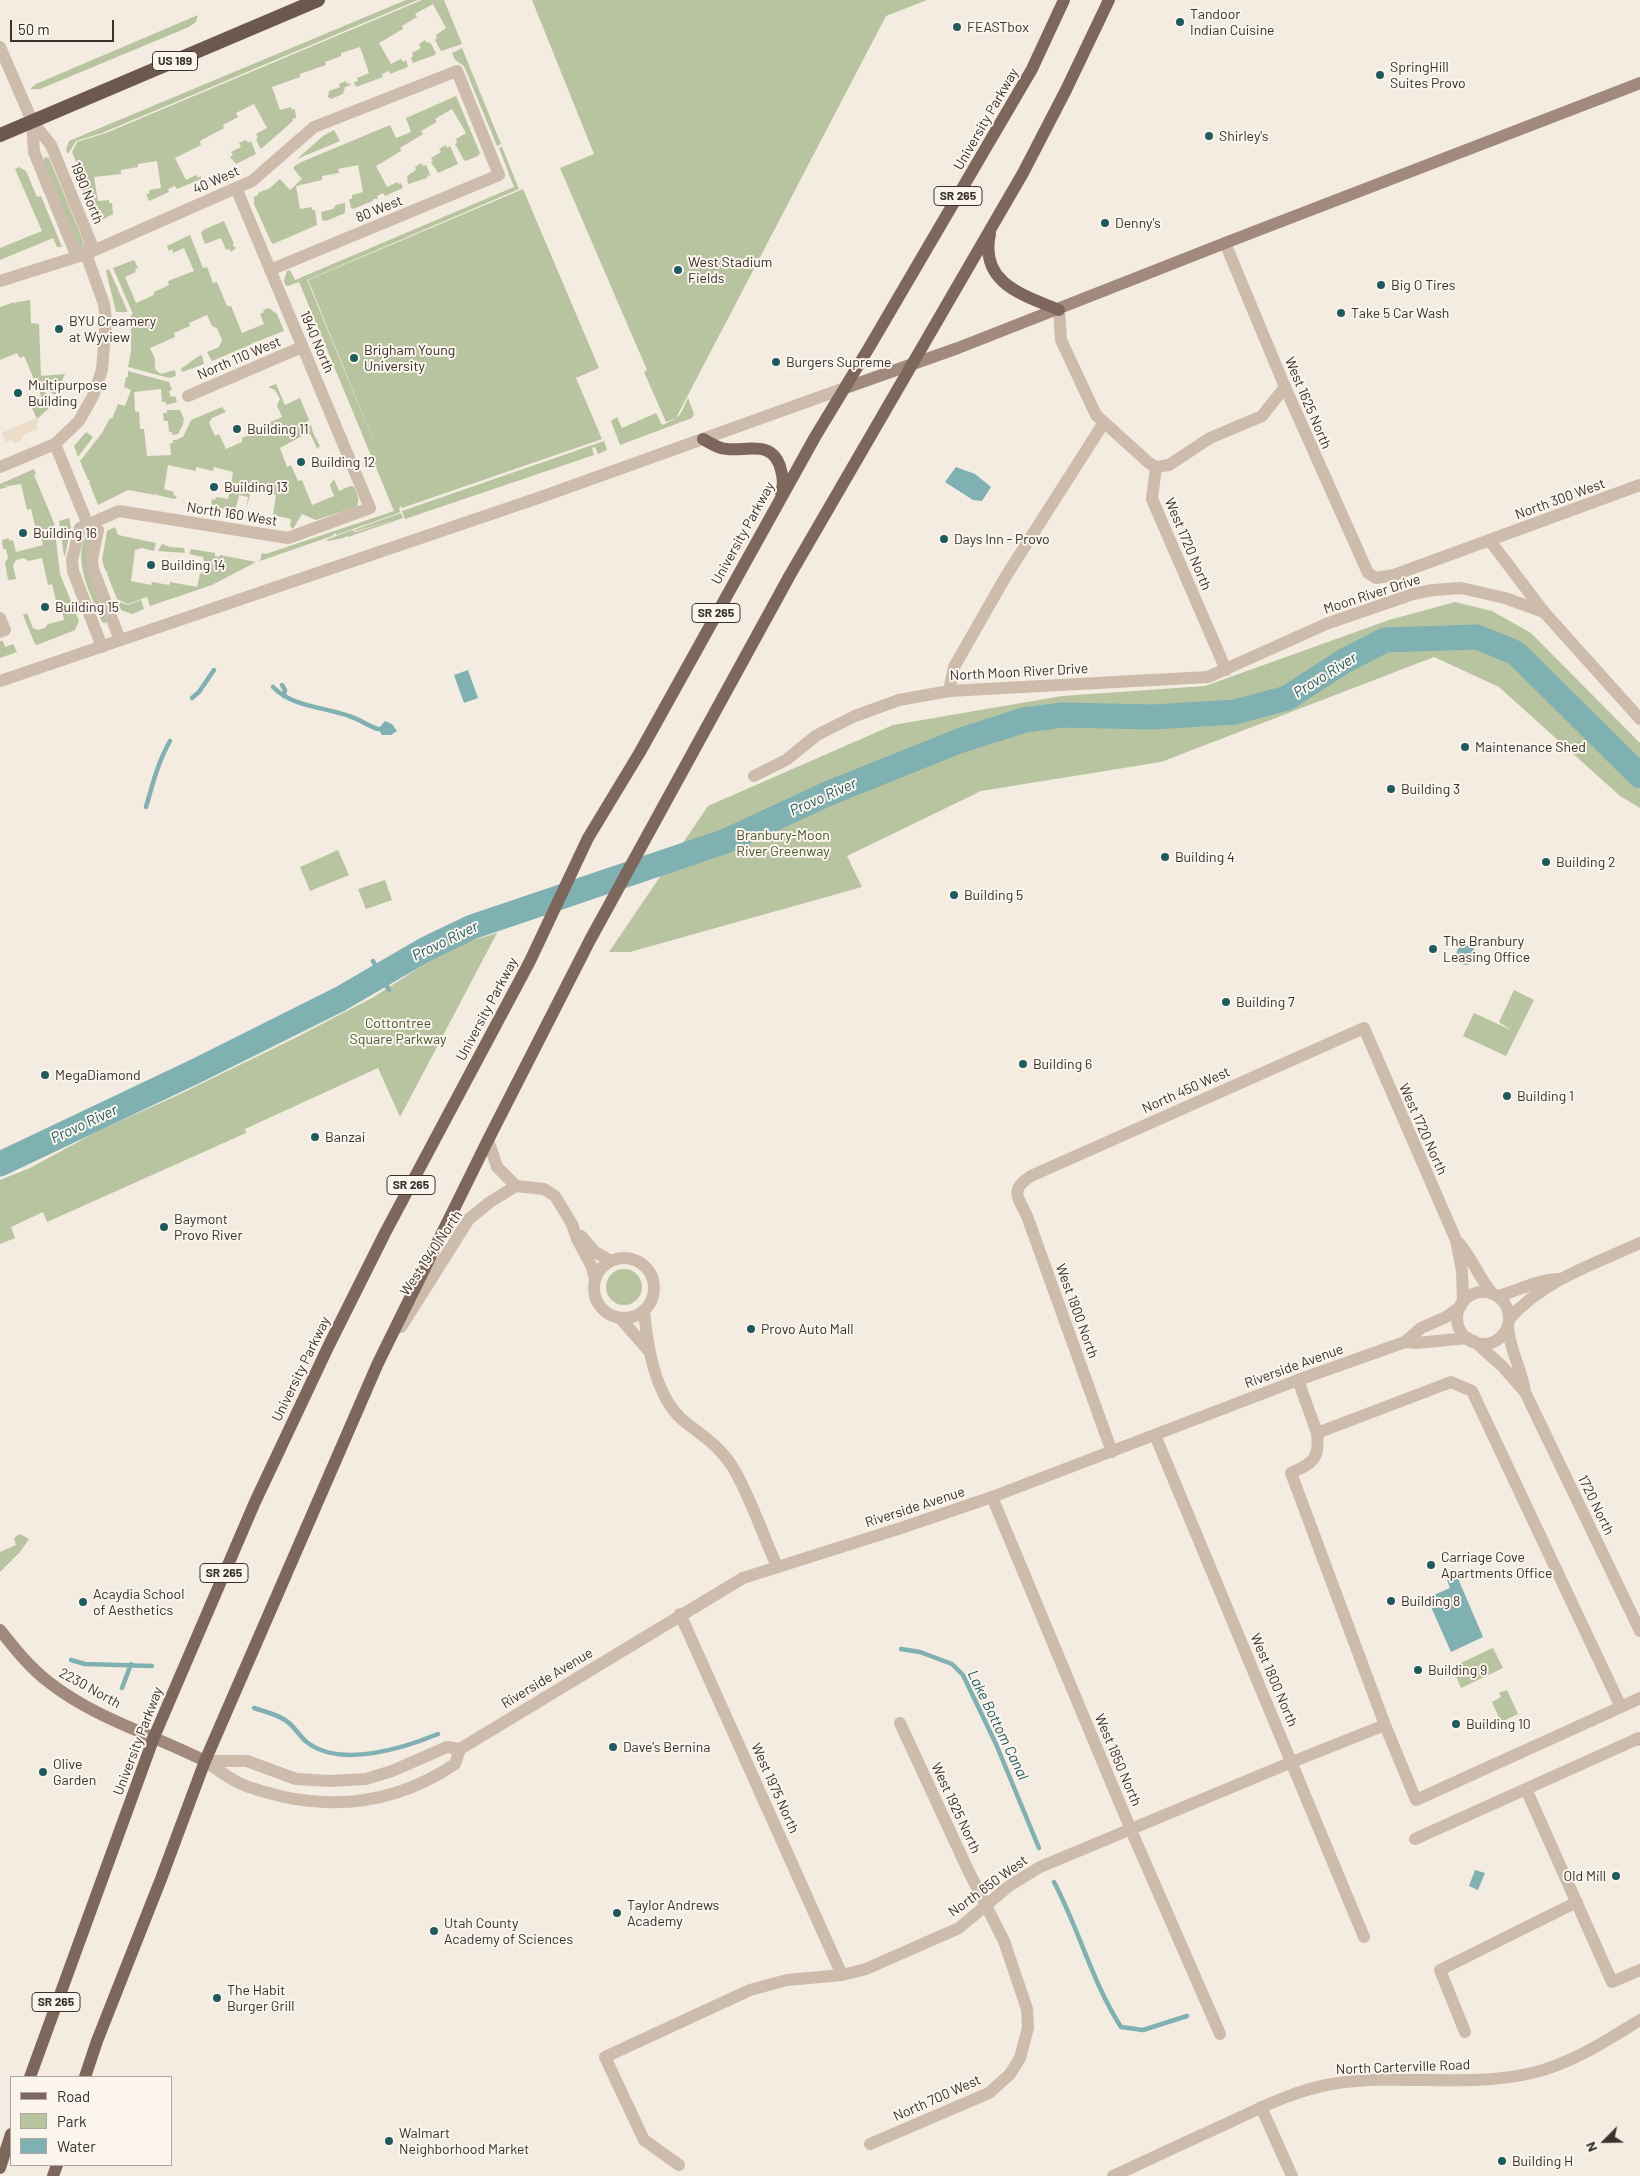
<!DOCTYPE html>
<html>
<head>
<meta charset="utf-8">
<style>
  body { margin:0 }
  #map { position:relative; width:1640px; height:2176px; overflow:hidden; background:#f4ebe1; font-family:Barlow,sans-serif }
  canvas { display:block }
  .legend { position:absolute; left:10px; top:2076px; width:162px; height:90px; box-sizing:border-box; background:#fbf5ee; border:1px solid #aea6a0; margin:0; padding:6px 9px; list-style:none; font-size:15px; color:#3b302b }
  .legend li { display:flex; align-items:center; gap:10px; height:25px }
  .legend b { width:25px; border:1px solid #aea6a0 }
  .north { position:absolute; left:1580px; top:2116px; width:50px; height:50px; -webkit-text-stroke:4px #fbf5ee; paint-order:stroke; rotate:247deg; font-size:14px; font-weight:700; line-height:20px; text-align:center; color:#3b302b }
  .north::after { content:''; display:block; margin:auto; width:18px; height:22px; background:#3b302b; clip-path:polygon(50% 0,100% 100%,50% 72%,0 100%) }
  .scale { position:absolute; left:10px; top:20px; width:104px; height:22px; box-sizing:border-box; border:2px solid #3b302b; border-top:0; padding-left:6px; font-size:15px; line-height:18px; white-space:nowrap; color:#3b302b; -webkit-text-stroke:4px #fbf5ee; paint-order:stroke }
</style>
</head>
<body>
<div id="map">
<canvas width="1640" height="2176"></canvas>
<ul class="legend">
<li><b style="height:6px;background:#7d675c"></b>Road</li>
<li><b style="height:14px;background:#b8c4a0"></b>Park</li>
<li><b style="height:14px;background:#7fb0b2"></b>Water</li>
</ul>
<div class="north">N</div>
<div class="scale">50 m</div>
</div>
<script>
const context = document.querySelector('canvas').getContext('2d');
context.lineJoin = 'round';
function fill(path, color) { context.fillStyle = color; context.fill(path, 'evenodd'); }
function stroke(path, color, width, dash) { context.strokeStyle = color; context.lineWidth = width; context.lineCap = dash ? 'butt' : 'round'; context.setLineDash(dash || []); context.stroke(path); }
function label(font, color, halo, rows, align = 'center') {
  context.font = font + ' Barlow,sans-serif'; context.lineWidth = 4; context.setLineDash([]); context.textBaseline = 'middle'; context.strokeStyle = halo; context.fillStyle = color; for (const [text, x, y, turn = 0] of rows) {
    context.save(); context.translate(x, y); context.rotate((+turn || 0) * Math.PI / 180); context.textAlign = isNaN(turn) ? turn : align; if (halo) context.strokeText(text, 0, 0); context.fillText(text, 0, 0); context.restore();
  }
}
const green = new Path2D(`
  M406 0H418L102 133 76 141 68 154 66 150 69 141Z
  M422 0H444L462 44 441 51 435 40 437 38 436 35 446 28 433 4 415 14 417 17 402 26 403 29 379 43 391 64 401 59 403 62 406 60 408 67 390 74 389 71 382 74 383 77 356 87 354 82 358 81 357 78 369 73 360 47 341 53V56L325 62 326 65 300 74V77L272 87 280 110 291 107 292 110 295 109 296 118 292 119 293 121 262 148H260L256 139 258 138 256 134 267 128 254 104 236 113 238 117 223 125 224 128 200 141 201 145 175 158 186 180 196 175 198 178 201 176V179L177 189 175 186 168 189 169 192 149 201 146 194H149V190L161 188 157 161 138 164V167L121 170V174L94 177 98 201 109 200V203H112L113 214 96 223 74 170 77 169 99 218 72 152 77 142 106 133Z
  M532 0H927L886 16 676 418 666 422 644 372 647 370 560 168 594 154Z
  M198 15 196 22 189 27 40 89H30L36 84Z
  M425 40 427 43 430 42 436 53 435 55 413 63 411 58 413 56 412 53 421 48 419 44Z
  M462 48 501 144 497 146 464 66 455 60 452 53Z
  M346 81 347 84 350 83 351 85 345 87 343 94 331 99 328 97 329 91 340 87 339 84Z
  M456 96 480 153 478 156 466 161 464 160 455 144 457 142 456 139 466 133 452 109 435 119 437 122 421 131 423 134 400 148 401 151 376 166 387 187 397 182 399 184 401 183 403 188 385 196 383 193 377 196 378 199H373V201L353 209 351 208 349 199H352V195L363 192 358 165 338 169 339 173 322 176V180L296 186 300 209 312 207V210H315L317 225 273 244 271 242 254 204V197L258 195V193L270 188 280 179 290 190 302 179 293 168 297 164 299 165V163L390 125 396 138 411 132 406 118Z
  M334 130 340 141 297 159 323 136Z
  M246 140 248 143 251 141 256 154 236 164 230 157 233 155 231 152 241 147 239 143Z
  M446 145 447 148 450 146 458 164 438 173 431 162 433 161 431 158 441 152 439 149Z
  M502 147 519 189 307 280 386 471 308 280 523 189 599 368 576 378 602 439 402 508 401 506 399 508 400 512 393 515 336 535 335 533 332 536 260 561 262 553 266 554 394 511 299 282 288 286 285 285 284 280 287 271 290 270 295 280 514 187 499 148Z
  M45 157 49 158 84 243 82 247 78 245 43 161Z
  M421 163 423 166 426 165 431 176 428 175 427 178 408 184 407 176 416 170 415 167Z
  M19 167 26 171 37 197 41 196 62 247H57L53 238 0 260V248L42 231 15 169Z
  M345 203V213L326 221 322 220 321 212 333 209 336 205Z
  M224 221 234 244 232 245 236 248 231 252 230 249 226 250 221 238 205 244 201 233 203 230Z
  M190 235 203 268 207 267 213 283 217 282 227 306H231L242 333 264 324 260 314 264 312 263 310 269 308 277 314 284 331 253 343 252 342V344L212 361 207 352 219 347 222 340 217 328 212 326 207 315 189 323 190 326 174 333 175 337 150 348C151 351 155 357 155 360 155 368 153 369 161 374L175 370 176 376 169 378 128 367 131 352V315L133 314 113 268 134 260 138 268 135 269 136 272 125 277 136 303 154 295V292L169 285 168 281 194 271 184 248 173 253 172 249 169 251 167 246Z
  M109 269 127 310V312H116L106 271Z
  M30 300 31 323 39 324 41 376 65 374 55 395 38 383 36 384 24 356 20 358 17 353 0 360V307L15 302V304L17 302Z
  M202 355 204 364 182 372 181 368C189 365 193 358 202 355Z
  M128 371 169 382 172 390 169 391 171 397 175 396 177 402 166 405V402H162L161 389 134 392 135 411 139 412 140 429H144L147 456 171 455 170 443H173V440H176L177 454 176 440 183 437 191 420 222 407 226 412 212 418 209 423 215 436 219 434 226 449 242 442V438L258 431 257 428 282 417 277 405 280 399 275 390 268 387 276 384 285 405 300 398 309 420 307 422 309 426 311 425 313 433 320 446 317 449 311 435 307 433 280 448 287 467 291 465 298 481 302 480 312 505 334 496 330 485 334 479 339 491 350 486 354 487C357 495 361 500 356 507L316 520 302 514 293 529 290 526 291 519 273 515 276 495 251 490 246 510 248 497 239 495 235 511 211 506 212 499 215 500 216 497 228 499 233 472 214 467 213 471 196 467V471L168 465 164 489 174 492 173 495 177 496 175 499 157 495V493L155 495 128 490 98 505 89 482 90 480H88L80 461 102 433 110 418 112 419 118 404 125 406 131 390 124 387 126 377H128Z
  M39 388 57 401 37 419 31 406 42 401Z
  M688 398 694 414 692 418 620 445 611 421 617 417 622 428 656 413 662 425C683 416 679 416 688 398Z
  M167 410H180L184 419 183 422H184L178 434 172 435V432H169L168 421H164L163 413H167Z
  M86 432 93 437 78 457 74 446Z
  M604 441 607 450 598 454 595 447 592 448 594 455 405 519 402 511Z
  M34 469 36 474 34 475 54 523 60 574 79 621 75 630 37 645 35 644 23 615 27 613 33 628 38 630 45 628 48 624 64 620 60 600 56 601 52 584 48 585 42 558 28 561 24 558 16 560 13 565 16 579 8 580 5 562 8 558 6 549H3L2 540 9 538V541L13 540 16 552 43 545 38 525 35 526 31 509 27 510 21 484 8 486 3 483 8 487 0 489V484Z
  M401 513 403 518 348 537 347 536 343 538 328 541 326 540 352 530 356 532 393 520 356 531 354 530Z
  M69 518 71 527 65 556H64L59 521Z
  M115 527 118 535 156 543 154 551 142 548 135 550 131 581 151 585 152 582 169 585 170 582 197 587 200 574 204 571 205 564 203 557 189 554 191 549 215 553V556L219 557 220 555H223V557L225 556 256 562 212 585 150 606 147 597 128 604 117 599 107 574 108 572H106L102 560 107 531Z
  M88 533 91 535 107 622 104 623 102 622C92 598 70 557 88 533Z
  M162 544 170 547 184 548 185 553 158 551Z
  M141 600 144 609 132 614 121 610 117 601 128 605Z
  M1455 602 1492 611 1531 633 1640 743V808L1620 796 1499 687 1434 657 1161 762 981 791 847 856 862 887 630 952H609L708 806 893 725 1062 696 1205 686 1389 620Z
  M0 641H3L5 647 13 644 17 652 0 658Z
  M338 850 349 875 310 891 300 867Z
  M385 880 392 900 366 909 358 889Z
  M497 933 400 1117 378 1068 245 1129 246 1133 47 1222 43 1212 11 1227 15 1238 0 1244V1180L30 1168 98 1131 176 1096 293 1039 372 998 436 957 464 943Z
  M1514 990 1534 1000 1506 1056 1463 1036 1474 1013 1511 1030 1499 1022Z
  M606 1287a18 18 0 1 1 36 0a18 18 0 1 1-36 0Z
  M20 1534 29 1539 20 1552 0 1572V1552L16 1545 14 1538Z
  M1493 1648 1503 1668 1461 1688 1452 1667Z
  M1507 1690 1518 1714 1501 1722 1492 1702 1501 1697 1499 1693Z`);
const plaza = new Path2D(`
  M36 418 39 421 36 425 39 428 22 436 23 439 14 443 12 440 6 442 2 433Z`);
const water = new Path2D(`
  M956 467 975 474 991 487 982 501 973 500 945 482Z
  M468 670 478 698 464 703 454 675Z
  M385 721 392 724 397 731 391 735H382L378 729Z
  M1456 955a10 10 0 1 1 20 0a10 10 0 1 1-20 0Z
  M1457 1576 1483 1637 1451 1652 1427 1598 1450 1588 1447 1580Z
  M1475 1870 1485 1873 1478 1890 1469 1886Z`);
const stream = new Path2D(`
  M282 685 285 690 284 696
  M273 687C292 707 325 707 349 716 359 719 368 726 378 729
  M192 698 199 692 214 670
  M146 807C153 783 158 762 170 741
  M373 961 389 990
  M901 1649 920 1652 952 1664 963 1675 996 1744 1039 1848
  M71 1660 85 1664 152 1666
  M122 1688 131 1664
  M254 1708C266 1712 280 1715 289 1723 296 1729 301 1738 308 1743 342 1768 404 1748 438 1734
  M1054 1882C1079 1929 1092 1982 1121 2027L1143 2030 1187 2016`);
const river = new Path2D(`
  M0 1164 198 1070 340 999 426 949 472 927 726 841 827 794 959 741 1024 720 1063 715 1153 717 1235 712 1287 698 1344 661 1385 640 1477 637 1516 653 1640 776`);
const minor = new Path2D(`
  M0 47 32 121 51 145 91 243 86 254
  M32 121 34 152 74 250 86 254
  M0 281 86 254 236 188 252 181 314 127 457 71 499 175 270 270
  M1059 310 1061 340 1096 415 1149 463 1156 467 1152 499 1226 670
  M188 396 302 347
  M55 444 88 525 98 530 92 559 93 569 120 640
  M0 467 55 444 79 421 93 396 102 370 106 320 104 304 86 254
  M1156 467 1169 465 1210 438 1262 416 1285 387
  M0 618 5 630 0 632
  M102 647 73 571 72 560 80 528 119 511 288 538 370 508 236 188
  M949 691 954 667 1006 576 1103 424
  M754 776 786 760 817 735 855 716 899 700 949 691 1208 677 1326 624 1413 594 1433 590 1461 588 1505 598 1544 612
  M488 1140 497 1167 516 1186
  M581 1236 595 1252 611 1261
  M1456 1240C1472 1256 1478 1277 1492 1293
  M594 1288a30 30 0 1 1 60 0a30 30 0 1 1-60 0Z
  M644 1310C647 1346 655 1398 685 1422 703 1436 719 1446 732 1466 749 1493 763 1536 777 1566
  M620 1318 648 1350
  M401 1327 469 1219 490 1202 516 1186 544 1189 555 1196 572 1224 577 1239 592 1267 595 1280
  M1298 1380 1317 1433
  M1155 1435 1364 1937
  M1112 1452 1027 1216C1018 1197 1009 1190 1031 1176L1364 1028 1456 1240 1462 1271 1463 1302
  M992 1497 1131 1830 1220 2034
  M680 1614 842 1975
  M1621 1707 1472 1391 1451 1382 1317 1433C1320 1459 1313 1463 1291 1473L1385 1725 1416 1800 1621 1707 1640 1698
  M1526 1789 1612 1982 1640 1970
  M1415 1839 1639 1738 1640 1740
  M1465 2032 1440 1970 1577 1902
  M1261 2107 1292 2176
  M870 2144 989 2093 1010 2074 1020 2058 1028 2028 1027 2009 1004 1941 968 1870 900 1723
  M679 2165 644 2140 605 2057 750 1990 787 1980 842 1975 866 1969 959 1928 1009 1886 1040 1867 1292 1762 1385 1725`);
const tertiary = new Path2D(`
  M1225 243 1285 387 1368 573 1376 578 1394 575 1640 485
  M1490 541 1544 612 1640 719
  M0 681 541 497 845 388
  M1457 1318a26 26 0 1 1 52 0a26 26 0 1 1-52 0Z
  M1497 1296C1518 1291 1536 1280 1558 1279
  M1509 1319C1545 1279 1593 1265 1640 1243
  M1508 1326C1509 1350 1522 1369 1525 1392L1640 1631
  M1474 1341 1502 1366 1525 1392
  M1405 1342 1416 1343 1468 1338
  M205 1761H247L296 1779 329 1781 366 1779 392 1771 447 1747 460 1749 743 1578 904 1527 992 1497 1298 1380 1405 1342 1421 1328 1446 1317 1461 1306
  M205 1761C215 1768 226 1776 237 1782 250 1789 269 1793 284 1797 346 1810 403 1799 455 1764L460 1749
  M1113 2176C1150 2159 1188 2141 1226 2124 1260 2108 1295 2090 1332 2084 1397 2073 1467 2088 1532 2073 1571 2064 1606 2041 1640 2020`);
const secondary = new Path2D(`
  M845 388 958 348 1225 243 1640 83
  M0 1630C15 1649 31 1669 50 1683 96 1719 154 1735 205 1761`);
const primary = new Path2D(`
  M990 234C979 283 1023 295 1059 310
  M703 439C708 442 715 446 721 448 742 454 773 436 781 470 783 478 784 484 781 493
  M30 2077 154 1737 255 1502 329 1345 385 1233 530 961 588 838 640 752 815 437 870 346 1032 69 1064 0
  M85 2077 97 2041 161 1879 205 1761 378 1363 488 1140 590 940 790 575 1023 173 1066 90 1109 0
  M0 2168 11 2134
  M53 2176 57 2165`);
const trunk = new Path2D(`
  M0 135 318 0`);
const markers = [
  [1180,22,5,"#1f5a5e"],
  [957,27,5,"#1f5a5e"],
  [1380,75,5,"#1f5a5e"],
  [1209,136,5,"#1f5a5e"],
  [1105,223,5,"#1f5a5e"],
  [678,270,5,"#1f5a5e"],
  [1381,285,5,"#1f5a5e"],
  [1341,313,5,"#1f5a5e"],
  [59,329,5,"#1f5a5e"],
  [354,358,5,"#1f5a5e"],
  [776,362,5,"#1f5a5e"],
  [18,393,5,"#1f5a5e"],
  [237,429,5,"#1f5a5e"],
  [301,462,5,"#1f5a5e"],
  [214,487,5,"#1f5a5e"],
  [23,533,5,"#1f5a5e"],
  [944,539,5,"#1f5a5e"],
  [151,565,5,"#1f5a5e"],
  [45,607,5,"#1f5a5e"],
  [1465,747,5,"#1f5a5e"],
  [1391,789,5,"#1f5a5e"],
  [1165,857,5,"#1f5a5e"],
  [1546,862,5,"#1f5a5e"],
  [954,895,5,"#1f5a5e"],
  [1433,949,5,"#1f5a5e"],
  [1226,1002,5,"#1f5a5e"],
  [1023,1064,5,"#1f5a5e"],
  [45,1075,5,"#1f5a5e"],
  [1507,1096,5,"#1f5a5e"],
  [315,1137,5,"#1f5a5e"],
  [164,1227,5,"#1f5a5e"],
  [751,1329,5,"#1f5a5e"],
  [1431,1565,5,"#1f5a5e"],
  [1391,1601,5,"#1f5a5e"],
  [83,1602,5,"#1f5a5e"],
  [1418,1670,5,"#1f5a5e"],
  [1456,1724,5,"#1f5a5e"],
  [613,1747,5,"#1f5a5e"],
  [43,1772,5,"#1f5a5e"],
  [1616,1876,5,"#1f5a5e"],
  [617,1913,5,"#1f5a5e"],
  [434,1931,5,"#1f5a5e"],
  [217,1998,5,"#1f5a5e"],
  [389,2141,5,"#1f5a5e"],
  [1502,2161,5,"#1f5a5e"]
];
const shields = [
  [175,61,45],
  [958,196,48],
  [716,613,48],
  [411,1185,48],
  [224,1573,48],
  [56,2002,48]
];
const shieldNames = [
  ["US 189",175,61],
  ["SR 265",958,196],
  ["SR 265",716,613],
  ["SR 265",411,1185],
  ["SR 265",224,1573],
  ["SR 265",56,2002]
];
const poiNames = [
  ["Tandoor",1190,14],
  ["Indian Cuisine",1190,30],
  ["FEASTbox",967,27],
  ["SpringHill",1390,67],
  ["Suites Provo",1390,83],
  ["Shirley's",1219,136],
  ["Denny's",1115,223],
  ["West Stadium",688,262],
  ["Fields",688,278],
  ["Big O Tires",1391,285],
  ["Take 5 Car Wash",1351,313],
  ["BYU Creamery",69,321],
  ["at Wyview",69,337],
  ["Brigham Young",364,350],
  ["University",364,366],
  ["Burgers Supreme",786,362],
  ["Multipurpose",28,385],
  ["Building",28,401],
  ["Building 11",247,429],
  ["Building 12",311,462],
  ["Building 13",224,487],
  ["Building 16",33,533],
  ["Days Inn - Provo",954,539],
  ["Building 14",161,565],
  ["Building 15",55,607],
  ["Maintenance Shed",1475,747],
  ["Building 3",1401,789],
  ["Building 4",1175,857],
  ["Building 2",1556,862],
  ["Building 5",964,895],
  ["The Branbury",1443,941],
  ["Leasing Office",1443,957],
  ["Building 7",1236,1002],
  ["Building 6",1033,1064],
  ["MegaDiamond",55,1075],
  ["Building 1",1517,1096],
  ["Banzai",325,1137],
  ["Baymont",174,1219],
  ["Provo River",174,1235],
  ["Provo Auto Mall",761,1329],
  ["Carriage Cove",1441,1557],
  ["Apartments Office",1441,1573],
  ["Acaydia School",93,1594],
  ["of Aesthetics",93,1610],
  ["Building 8",1401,1601],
  ["Building 9",1428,1670],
  ["Building 10",1466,1724],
  ["Dave's Bernina",623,1747],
  ["Olive",53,1764],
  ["Garden",53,1780],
  ["Old Mill",1606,1876,"right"],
  ["Taylor Andrews",627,1905],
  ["Academy",627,1921],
  ["Utah County",444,1923],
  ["Academy of Sciences",444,1939],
  ["The Habit",227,1990],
  ["Burger Grill",227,2006],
  ["Walmart",399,2133],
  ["Neighborhood Market",399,2149],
  ["Building H",1512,2161]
];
const streetNames = [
  ["University Parkway",986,119,-60],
  ["40 West",216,180,-24],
  ["1990 North",87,193,68],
  ["80 West",379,209,-22],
  ["1940 North",317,342,67],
  ["North 110 West",239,358,-23],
  ["West 1625 North",1308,403,67],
  ["North 300 West",1560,499,-20],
  ["North 160 West",232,514,9],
  ["University Parkway",743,533,-61],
  ["West 1720 North",1188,544,67],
  ["Moon River Drive",1372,594,-18],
  ["North Moon River Drive",1019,672,-3],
  ["University Parkway",487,1009,-62],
  ["North 450 West",1186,1090,-24],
  ["West 1720 North",1423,1129,66],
  ["West 1940 North",431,1253,-56],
  ["West 1800 North",1077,1311,70],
  ["Riverside Avenue",1294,1366,-20],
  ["University Parkway",301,1369,-64],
  ["1720 North",1596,1505,64],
  ["Riverside Avenue",915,1507,-18],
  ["Riverside Avenue",547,1678,-31],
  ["West 1800 North",1274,1680,67],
  ["2230 North",90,1688,29],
  ["University Parkway",138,1741,-69],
  ["West 1850 North",1118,1760,67],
  ["West 1975 North",775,1788,66],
  ["West 1925 North",956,1808,65],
  ["North 650 West",988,1886,-36],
  ["North Carterville Road",1403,2067,-2],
  ["North 700 West",937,2098,-24]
];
const parkNames = [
  ["Branbury-Moon",783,835],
  ["River Greenway",783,851],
  ["Cottontree",398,1023],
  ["Square Parkway",398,1039]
];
const waterNames = [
  ["Provo River",1325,675,-32],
  ["Provo River",823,797,-24],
  ["Provo River",445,941,-26],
  ["Provo River",84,1124,-25],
  ["Lake Bottom Canal",998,1725,64]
];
fill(green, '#b8c4a0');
fill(plaza, '#ecdcc8');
fill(water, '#7fb0b2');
stroke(stream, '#7fb0b2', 4.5);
stroke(river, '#7fb0b2', 25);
stroke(minor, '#cdbbac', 12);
stroke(tertiary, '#cdbbac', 12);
stroke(secondary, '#a18a7d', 12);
stroke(primary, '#7d675c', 12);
stroke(trunk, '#6c584f', 14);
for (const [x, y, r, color] of markers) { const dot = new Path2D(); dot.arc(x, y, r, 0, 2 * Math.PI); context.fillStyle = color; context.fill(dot); stroke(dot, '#fbf5ee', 2); }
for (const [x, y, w] of shields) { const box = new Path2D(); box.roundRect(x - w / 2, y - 9.5, w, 19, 4); context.fillStyle = '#fbf5ee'; context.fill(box); stroke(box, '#3b302b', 1); }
label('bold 12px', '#3b302b', null, shieldNames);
label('14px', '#3b302b', '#fbf5ee', poiNames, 'left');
label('14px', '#3b302b', '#fbf5ee', streetNames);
label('14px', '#4a5a2e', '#fbf5ee', parkNames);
label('italic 15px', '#1f5a5e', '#fbf5ee', waterNames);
</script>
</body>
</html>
